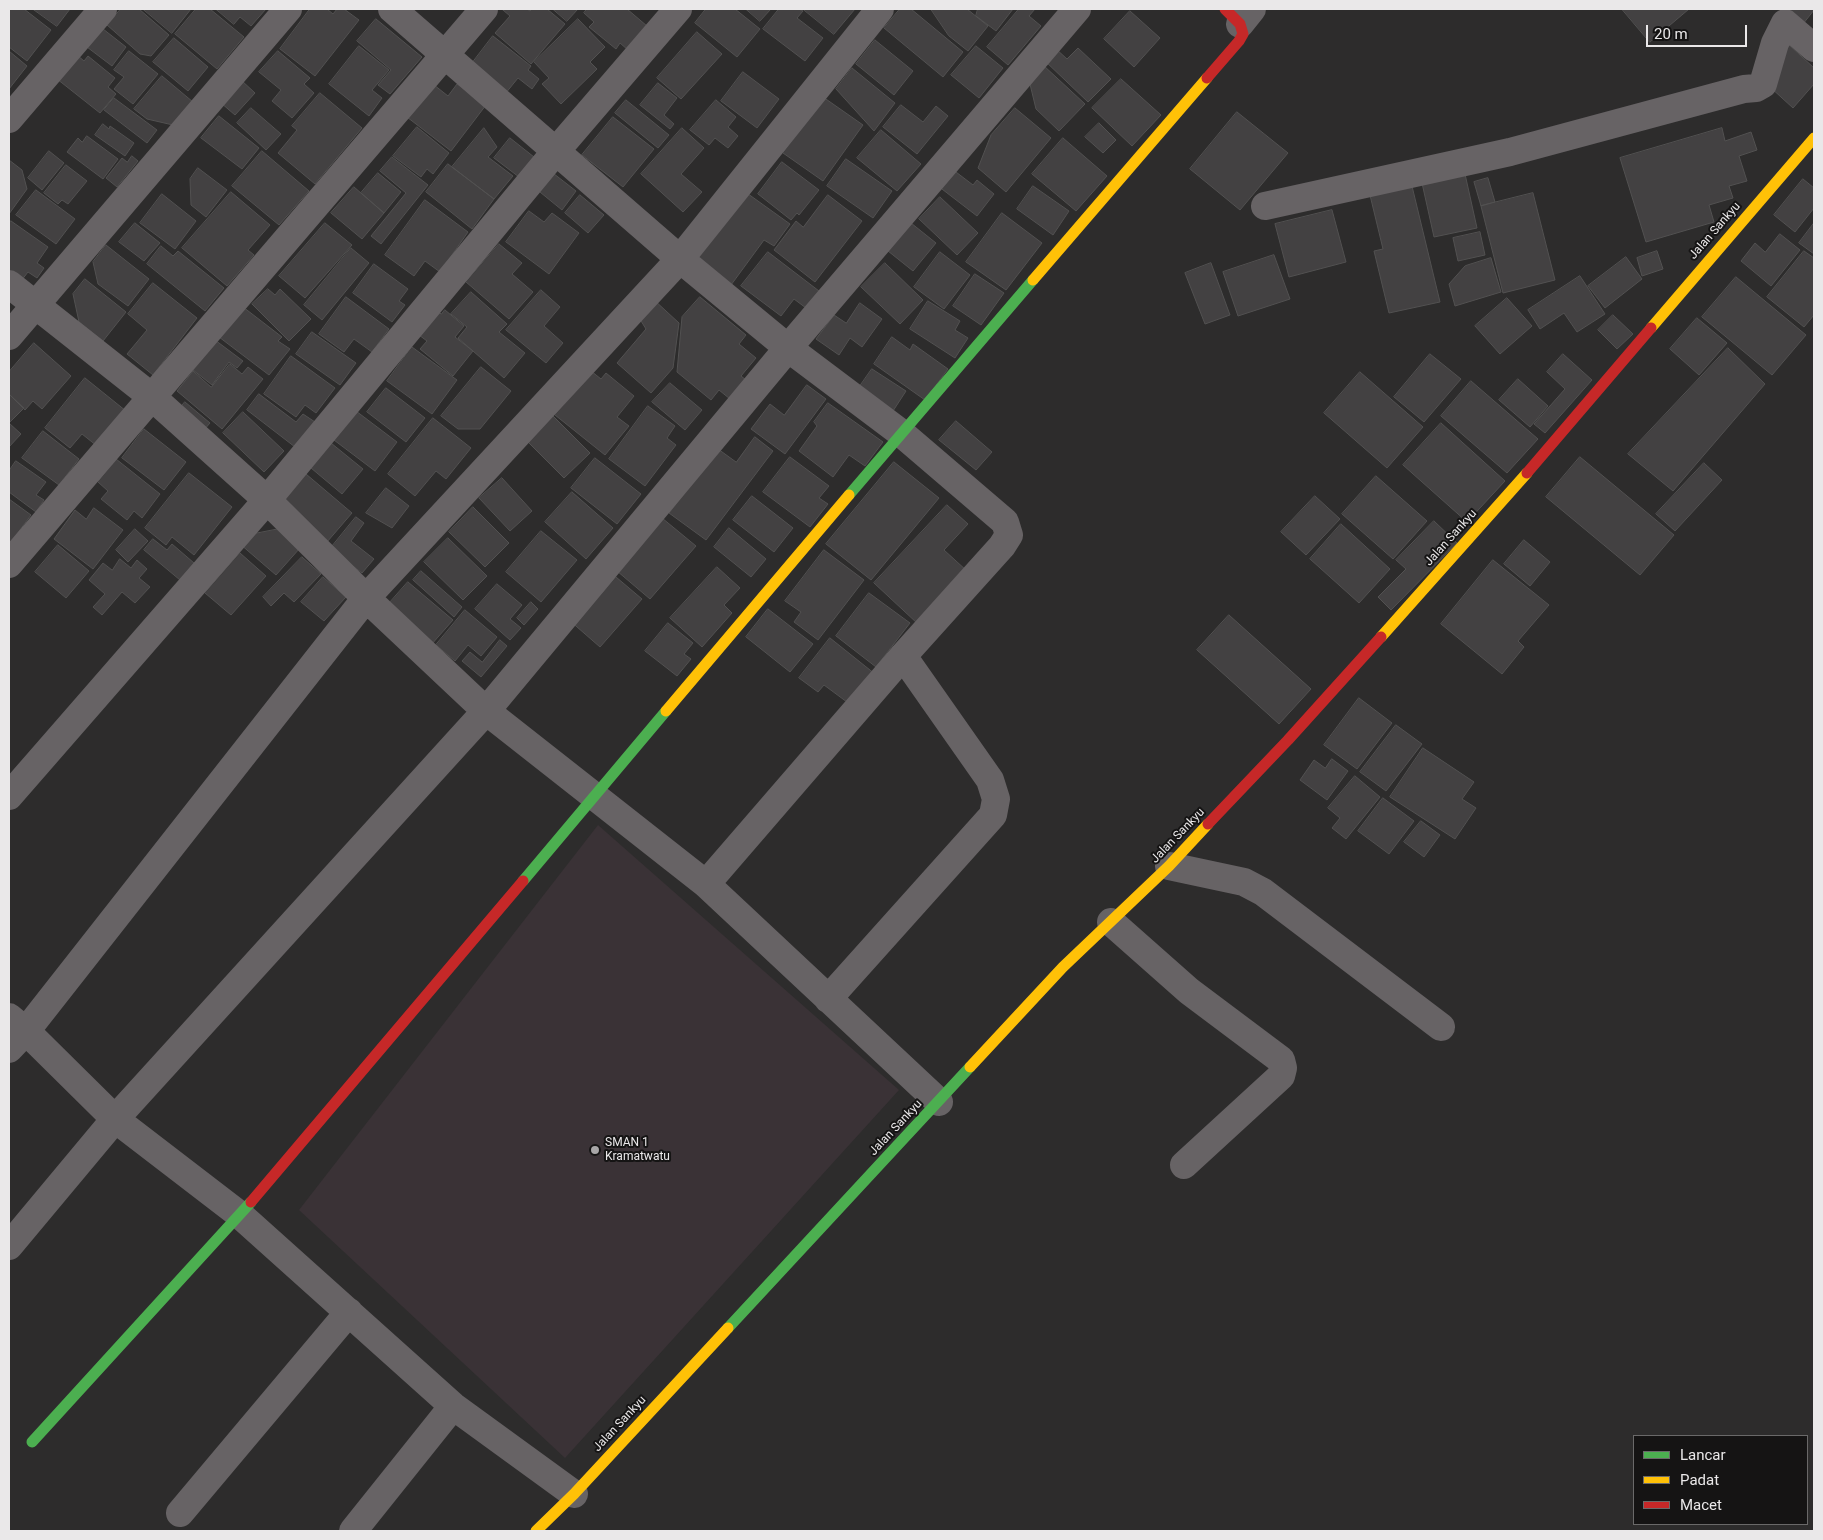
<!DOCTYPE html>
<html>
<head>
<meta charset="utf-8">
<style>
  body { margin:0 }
  #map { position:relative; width:1823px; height:1540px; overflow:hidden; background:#2d2c2c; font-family:Roboto,sans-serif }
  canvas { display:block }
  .frame { position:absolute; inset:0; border:10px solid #eae8e9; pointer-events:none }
  .legend { position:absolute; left:1633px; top:1435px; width:175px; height:90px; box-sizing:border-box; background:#151414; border:1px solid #6a6969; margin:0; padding:6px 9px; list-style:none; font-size:15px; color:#eae8e9 }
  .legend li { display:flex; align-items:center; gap:10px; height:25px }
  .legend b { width:25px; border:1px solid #6a6969 }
  .scale { position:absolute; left:1646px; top:25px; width:101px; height:22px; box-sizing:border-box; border:2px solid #eae8e9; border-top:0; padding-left:6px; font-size:15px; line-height:18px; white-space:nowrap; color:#eae8e9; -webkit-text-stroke:4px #151414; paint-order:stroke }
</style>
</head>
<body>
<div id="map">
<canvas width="1823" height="1540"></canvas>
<div class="frame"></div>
<ul class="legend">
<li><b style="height:6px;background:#4caf50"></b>Lancar</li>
<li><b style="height:6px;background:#ffc107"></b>Padat</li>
<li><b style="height:6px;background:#c62828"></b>Macet</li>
</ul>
<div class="scale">20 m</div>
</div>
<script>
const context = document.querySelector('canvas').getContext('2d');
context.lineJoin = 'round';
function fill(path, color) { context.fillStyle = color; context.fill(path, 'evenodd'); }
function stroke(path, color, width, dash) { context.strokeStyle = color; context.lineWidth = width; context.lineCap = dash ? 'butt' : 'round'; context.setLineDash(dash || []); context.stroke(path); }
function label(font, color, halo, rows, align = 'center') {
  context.font = font + ' Roboto,sans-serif'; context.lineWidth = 4; context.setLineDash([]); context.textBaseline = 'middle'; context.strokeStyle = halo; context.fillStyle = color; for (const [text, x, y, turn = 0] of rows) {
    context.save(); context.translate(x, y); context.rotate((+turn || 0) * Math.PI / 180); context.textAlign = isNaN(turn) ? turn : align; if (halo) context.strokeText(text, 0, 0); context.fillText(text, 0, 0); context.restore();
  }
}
const built = new Path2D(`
  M598 825 899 1090 565 1458 299 1210Z`);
const building = new Path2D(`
  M11 9H24L51 30 27 61 9 47V12Z
  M33 9H70L57 26Z
  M121 9H139L169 35 151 56 140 54 107 25Z
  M143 9H191L172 33Z
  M196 9H210L244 37 217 69 175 34Z
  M216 9H266L251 26 240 17 234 24Z
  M310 9H327L333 14 337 9H344L359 20 315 76 280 49Z
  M504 9H527L530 11 532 9H547L565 24 531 64 495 33 510 16 503 10Z
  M553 9H578L567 21Z
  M587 9H627L647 26 628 50 620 43 616 49 589 27 594 22 584 13Z
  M706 9H735L760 29 737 57 695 23Z
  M746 9H771L760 21Z
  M779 9H799L803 11 797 18 823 38 805 61 763 29Z
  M803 9H855L834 34Z
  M900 9H911L963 52 943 77 884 28Z
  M931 9H967L988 26 968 51 949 36Z
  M978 9H1013L996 31 976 16Z
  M1019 9H1035L1029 16 1041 26 1008 65 987 47Z
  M1622 9H1689L1650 42Z
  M1783 9H1814V10L1803 24Z
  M1130 11 1160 38 1134 67 1104 39Z
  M376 19 422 57 390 94 378 85 391 70 357 41Z
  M578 19 605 47 590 62 597 69 561 104 542 84 549 78 534 62Z
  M98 25 126 47 112 66 83 44Z
  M697 32 722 54 681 99 657 78Z
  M493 36 531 66 528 70 539 79 532 89 518 78 505 94 470 66Z
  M174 38 208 67 188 91 153 62Z
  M875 40 913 71 894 95 856 64Z
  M1787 43 1814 68V84L1793 108 1770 87Z
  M359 46 389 70 372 90 382 98 369 116 329 84Z
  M976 46 1003 68 979 98 951 75Z
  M1055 48 1067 59 1078 48 1111 79 1088 102 1044 60Z
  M9 51 27 66 9 89Z
  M129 51 158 74 133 104 114 89 124 77 114 70Z
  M278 51 310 78 304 84 314 93 292 118 272 101 281 90 259 72Z
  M77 55 84 61 88 56 115 78 108 87 116 94 100 113 57 79Z
  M1043 65 1085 104 1059 131 1036 109 1029 80Z
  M852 68 895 103 874 131 836 89Z
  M743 72 779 99 757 128 721 101Z
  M162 76 193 102 173 125 147 119 134 109Z
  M1121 79 1161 115 1132 146 1092 108Z
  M241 80 255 93 235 115 221 103Z
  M429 81 448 96 457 84 486 105 451 151 403 114Z
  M658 83 677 98 664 115 674 124 670 129 640 105Z
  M320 93 362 128 315 184 278 153 297 130 292 126Z
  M823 97 863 125 823 181 783 153Z
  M114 98 157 130 147 143 104 110Z
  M626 100 669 135 658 148 615 113Z
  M716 100 736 117 728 127 738 136 728 148 715 138 709 145 690 130Z
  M901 105 923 122 936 106 948 116 917 154 883 127Z
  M251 108 281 134 266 150 237 123Z
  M1015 108 1051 138 1006 192 978 168 991 135Z
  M1237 112 1288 153 1240 210 1190 169Z
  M219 116 259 148 242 169 201 138Z
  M613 117 654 149 623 187 582 155Z
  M1099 123 1116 140 1103 153 1085 137Z
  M103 124 109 129 110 126 134 143 125 156 95 135Z
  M417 127 449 153 433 174 427 169 421 177 393 156Z
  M484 128 497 147 488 157 513 176 494 199 452 167Z
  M682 128 704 148 681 174 702 192 683 212 641 174Z
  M1722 128 1725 141 1751 132 1757 150 1739 156 1747 181 1729 186 1733 198 1709 205 1714 222 1646 242 1620 158Z
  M881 130 921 164 897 191 857 158Z
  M87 136 118 159 103 179 67 152 78 138 82 142Z
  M510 138 534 157 519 177 494 158Z
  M1063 138 1107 176 1076 211 1032 174Z
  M49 151 64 163 42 190 28 178Z
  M262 151 309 191 279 225 232 186Z
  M132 156 138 161 117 187 106 178 122 158 127 162Z
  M392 157 428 185 381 244 371 236 406 193 380 171Z
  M846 159 892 191 873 218 827 186Z
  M9 160 22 170 27 189 9 214Z
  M782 162 819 190 799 215 797 213 791 220 758 194Z
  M448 164 494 199 472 229 426 192Z
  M66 165 87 181 68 204 62 200 58 204 44 193Z
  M198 168 227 190 206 217 191 205 190 179Z
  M952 169 973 185 977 180 994 194 977 216 938 186Z
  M549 170 576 191 562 210 535 188Z
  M378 173 401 192 384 213 361 193Z
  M1465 174 1477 228 1434 237 1422 183Z
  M1488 178 1495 202 1481 206 1474 182Z
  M1803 179 1814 188V208L1795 232 1774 215Z
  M1411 182 1440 302 1389 313 1374 251 1383 249 1369 191Z
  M1033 186 1069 211 1053 235 1017 209Z
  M354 187 384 213 362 239 331 213Z
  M36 190 75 219 56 244 16 215Z
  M744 191 790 224 774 246 764 240 731 285 694 258Z
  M231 192 270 225 248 250 254 255 227 286 182 248Z
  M1533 193 1555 280 1503 293 1481 206Z
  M162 194 196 221 175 249 140 223Z
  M580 195 604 215 588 233 565 213Z
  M828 195 862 221 815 282 774 250 796 221 803 227Z
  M940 197 978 233 957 255 919 219Z
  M425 200 468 232 440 272 425 261 414 276 385 255Z
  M1332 210 1346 262 1289 277 1275 224Z
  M529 211 544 222 552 213 579 233 549 274 506 242Z
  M1002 213 1042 243 1006 290 966 262Z
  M906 219 936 243 913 271 883 247Z
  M11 221 48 247 37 263 44 268 37 278 28 272 21 281 9 272V224Z
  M135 223 160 243 144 261 119 242Z
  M325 223 352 245 305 298 279 276Z
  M1814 223V254L1799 243Z
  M1480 232 1485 255 1458 261 1453 238Z
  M1780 234 1800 250 1771 286 1741 261 1755 243 1765 252Z
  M499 244 522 263 512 274 533 292 509 319 466 282Z
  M106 245 149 279 128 306 98 284 93 262Z
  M161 246 173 256 178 251 224 288 205 311 147 264Z
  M351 248 369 263 322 320 304 305Z
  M1657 251 1663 269 1642 276 1637 258Z
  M1804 251 1814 258V315L1804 327 1767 297Z
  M768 252 819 291 806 308 794 299 781 316 741 286Z
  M940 252 970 275 944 309 914 287Z
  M1274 255 1290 299 1238 316 1223 272Z
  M1626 257 1642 279 1605 308 1588 286Z
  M1491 258 1501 292 1455 306 1449 284 1465 266Z
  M885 263 923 300 900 324 861 287Z
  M1211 263 1230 315 1205 324 1185 273Z
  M374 264 408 289 399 301 405 305 392 322 353 293Z
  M975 274 1004 293 981 325 953 306Z
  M1580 276 1605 314 1577 332 1564 313 1540 329 1528 310Z
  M1736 277 1806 335 1772 375 1702 317Z
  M85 279 126 312 103 341 79 322 73 294Z
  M153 283 197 318 153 375 127 354 147 330 128 314Z
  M268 289 275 295 280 289 311 319 289 341 252 304Z
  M541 290 560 307 544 326 563 343 546 363 506 330Z
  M471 292 507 324 499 332 525 353 504 378 458 338 467 327 451 314Z
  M346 297 389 329 372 352 354 339 344 352 319 334Z
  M700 297 746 335 739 344 756 358 741 376 746 380 730 399 719 390 711 400 677 372 682 317Z
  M1507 298 1532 326 1500 354 1475 326Z
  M653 299 679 323 673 368 651 393 617 363 646 329 638 316Z
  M928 301 960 321 955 330 968 338 955 358 910 329Z
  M860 303 882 319 862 347 850 338 839 355 816 339 834 315 846 323Z
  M243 307 282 337 278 341 290 349 269 375 219 337Z
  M445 310 464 326 455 337 473 351 453 376 420 349 427 341 419 335 438 311 441 314Z
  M1613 315 1633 334 1617 349 1598 330Z
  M1697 318 1727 343 1699 375 1670 349Z
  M312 332 356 363 340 385 296 354Z
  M892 337 910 350 913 344 948 369 925 400 874 364Z
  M215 340 243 361 237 368 229 362 212 385 193 370Z
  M34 343 71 376 42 409 33 401 25 410 9 394V372Z
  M412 347 457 380 432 414 387 381Z
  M1728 348 1765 384 1673 491 1628 454Z
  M1430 354 1461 379 1424 422 1394 397Z
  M1563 354 1592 380 1545 433 1534 424 1565 389 1547 372Z
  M291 356 335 388 316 413 305 405 296 417 264 394Z
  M230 364 242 374 248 367 263 379 222 429 177 391 193 371 211 387Z
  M481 367 511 391 480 429H458L441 416Z
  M872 369 906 391 893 411 858 389Z
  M591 371 601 379 606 373 634 396 617 417 629 426 605 455 555 415Z
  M1360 372 1423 427 1387 468 1324 413Z
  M85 378 126 411 97 446 82 434 70 448 45 428Z
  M1518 379 1548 406 1530 427 1499 400Z
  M1471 381 1538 439 1507 473 1441 416Z
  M670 383 702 410 685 430 652 402Z
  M807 385 826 399 785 454 751 429 770 404 784 415Z
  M386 388 425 418 406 442 367 412Z
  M9 394 24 408 9 423 21 434 9 447Z
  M259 394 296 422 303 414 315 422 295 447 247 410Z
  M185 402 210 423 203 431 178 411Z
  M828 403 883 442 865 466 849 455 833 477 799 451 817 426 814 422Z
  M648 406 675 426 667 438 676 445 645 486 609 459Z
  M352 408 397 442 375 471 330 437Z
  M243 412 284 451 264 472 223 433Z
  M551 414 590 453 564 478 525 439Z
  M433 418 471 448 446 479 436 471 415 496 388 474Z
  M956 421 992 452 976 470 939 440Z
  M1441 423 1505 481 1467 522 1403 465Z
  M144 429 186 462 164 490 122 458Z
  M43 431 79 459 59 485 22 458Z
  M755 437 773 451 706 540 669 513 718 449 736 462Z
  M331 443 363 469 342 494 311 468Z
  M790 457 829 486 819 498 828 504 810 527 763 492Z
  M1580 457 1674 535 1640 575 1546 497Z
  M595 458 641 494 617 524 571 488Z
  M116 459 160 494 142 518 134 511 127 520 101 499 108 491 98 482Z
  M16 461 46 482 36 495 44 500 36 512 9 492V471Z
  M894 462 939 498 871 580 826 544Z
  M1704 463 1722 480 1675 531 1656 514Z
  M189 473 232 507 194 555 172 537 166 545 145 528Z
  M306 474 352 513 327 542 281 503Z
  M1376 476 1427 521 1393 559 1342 514Z
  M502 478 532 511 510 531 479 498Z
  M386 488 409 506 392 528 366 513Z
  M572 492 613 528 586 559 545 522Z
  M752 496 793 528 774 552 733 520Z
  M1315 496 1340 519 1306 555 1281 532Z
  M9 499 31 515 11 542 9 540Z
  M947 505 968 524 944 550 967 571 918 624 874 583Z
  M473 507 509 543 485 567 449 532Z
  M94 508 123 530 93 569 54 539 75 510 86 519Z
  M356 517 364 523 351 541 374 559 362 573 330 549Z
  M662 518 696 546 650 599 617 571Z
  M1434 521 1457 543 1391 610 1378 597 1406 569 1396 560Z
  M1341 524 1390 569 1359 603 1310 559Z
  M729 528 766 559 751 577 714 547Z
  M135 529 148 541 128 562 116 550Z
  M279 529 300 548 276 575 240 544 248 535Z
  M541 531 577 560 541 602 506 572Z
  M448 538 487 576 463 600 424 562Z
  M153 539 167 550 172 544 194 563 180 580 144 550Z
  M1524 540 1550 562 1530 586 1504 564Z
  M58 545 89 571 66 598 35 572Z
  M824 550 864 580 818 640 794 622 801 612 785 601Z
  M240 553 266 576 231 615 205 593Z
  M302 557 321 574 294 602 284 593 271 606 263 597Z
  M120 559 131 568 137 560 147 569 139 578 150 587 135 603 122 592 102 615 93 607 105 594 89 580 103 563 112 570Z
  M1493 560 1549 605 1518 641 1524 647 1502 674 1441 624Z
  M717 567 740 588 724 605 732 613 702 647 670 618Z
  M421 571 462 607 454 617 413 580Z
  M323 577 346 597 324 621 301 602Z
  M616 577 642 599 600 647 569 620 601 594Z
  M408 582 453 620 431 645 386 607Z
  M497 584 522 605 510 619 521 628 510 640 475 609Z
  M869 593 910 623 876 667 836 636Z
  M531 602 538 609 524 625 517 618Z
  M768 609 813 644 790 672 746 637Z
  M465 610 497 637 481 656 468 645 455 661 436 645Z
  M1229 615 1311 689 1279 724 1197 650Z
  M668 623 693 643 684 654 691 659 677 676 645 651Z
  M830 638 875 674 851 705 824 685 818 692 799 678Z
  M500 640 507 646 481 677 462 661 470 652 482 662Z
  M1359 698 1392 723 1357 769 1324 745Z
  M1396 725 1422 744 1386 791 1360 772Z
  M1423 748 1474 782 1462 799 1476 808 1455 839 1390 797Z
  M1332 759 1348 771 1327 800 1300 780 1314 760 1325 768Z
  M1355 776 1380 797 1346 839 1332 828 1340 818 1328 808Z
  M1383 798 1414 821 1389 854 1358 831Z
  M1421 821 1440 835 1424 857 1404 842Z`);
const street = new Path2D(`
  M392 9 680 259 788 348 901 433 1005 522 1009 535 1002 546 903 656 706 884
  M1240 24 1252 9
  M9 119 103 9
  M1265 206 1510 152 1744 89 1756 88 1763 84 1775 43 1785 23 1814 48
  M9 284 152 397 267 500 366 598 486 711 706 884 939 1102
  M9 336 288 9
  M9 564 484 9
  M9 796 267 500 556 151 678 9
  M1169 866 1244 882 1263 892 1441 1027
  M1111 922 1189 991 1281 1060 1283 1068 1281 1076 1184 1165
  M828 999 993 815 996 799 990 780 903 656
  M9 1017 26 1031 115 1119 240 1215 453 1406 574 1494
  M9 1049 26 1031 366 598 680 259 880 9
  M9 1246 115 1119 486 711 788 348 1077 9
  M180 1513 349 1312
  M353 1531 453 1406`);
const fast = new Path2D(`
  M849 495 1033 280
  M523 881 666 711
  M728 1328 970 1067
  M32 1442 251 1202`);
const slow = new Path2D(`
  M1033 280 1207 78
  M1651 328 1814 138
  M1381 637 1527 473
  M666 711 849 495
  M970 1067 1063 967 1169 866 1208 824
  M536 1531 574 1494 728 1328`);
const jam = new Path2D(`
  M1207 78 1239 41 1243 34 1240 24 1225 9
  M1527 473 1651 328
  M1208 824 1288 740 1381 637
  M251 1202 523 881`);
const markers = [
  [595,1150,5,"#a8a6a7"]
];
const streetNames = [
  ["Jalan Sankyu",1715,231,-49],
  ["Jalan Sankyu",1451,538,-48],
  ["Jalan Sankyu",1178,836,-46],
  ["Jalan Sankyu",896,1128,-47],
  ["Jalan Sankyu",620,1424,-47]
];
const poiNames = [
  ["SMAN 1",605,1143],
  ["Kramatwatu",605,1157]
];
fill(built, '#3a3236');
fill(building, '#434142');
stroke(building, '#525151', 1);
stroke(street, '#676365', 28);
stroke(fast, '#4caf50', 11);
stroke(slow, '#ffc107', 11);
stroke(jam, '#c62828', 11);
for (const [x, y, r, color] of markers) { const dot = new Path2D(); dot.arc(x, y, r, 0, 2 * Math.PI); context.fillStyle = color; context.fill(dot); stroke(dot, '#151414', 2); }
label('12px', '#eae8e9', '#151414', streetNames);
label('12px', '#eae8e9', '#151414', poiNames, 'left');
</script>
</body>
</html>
